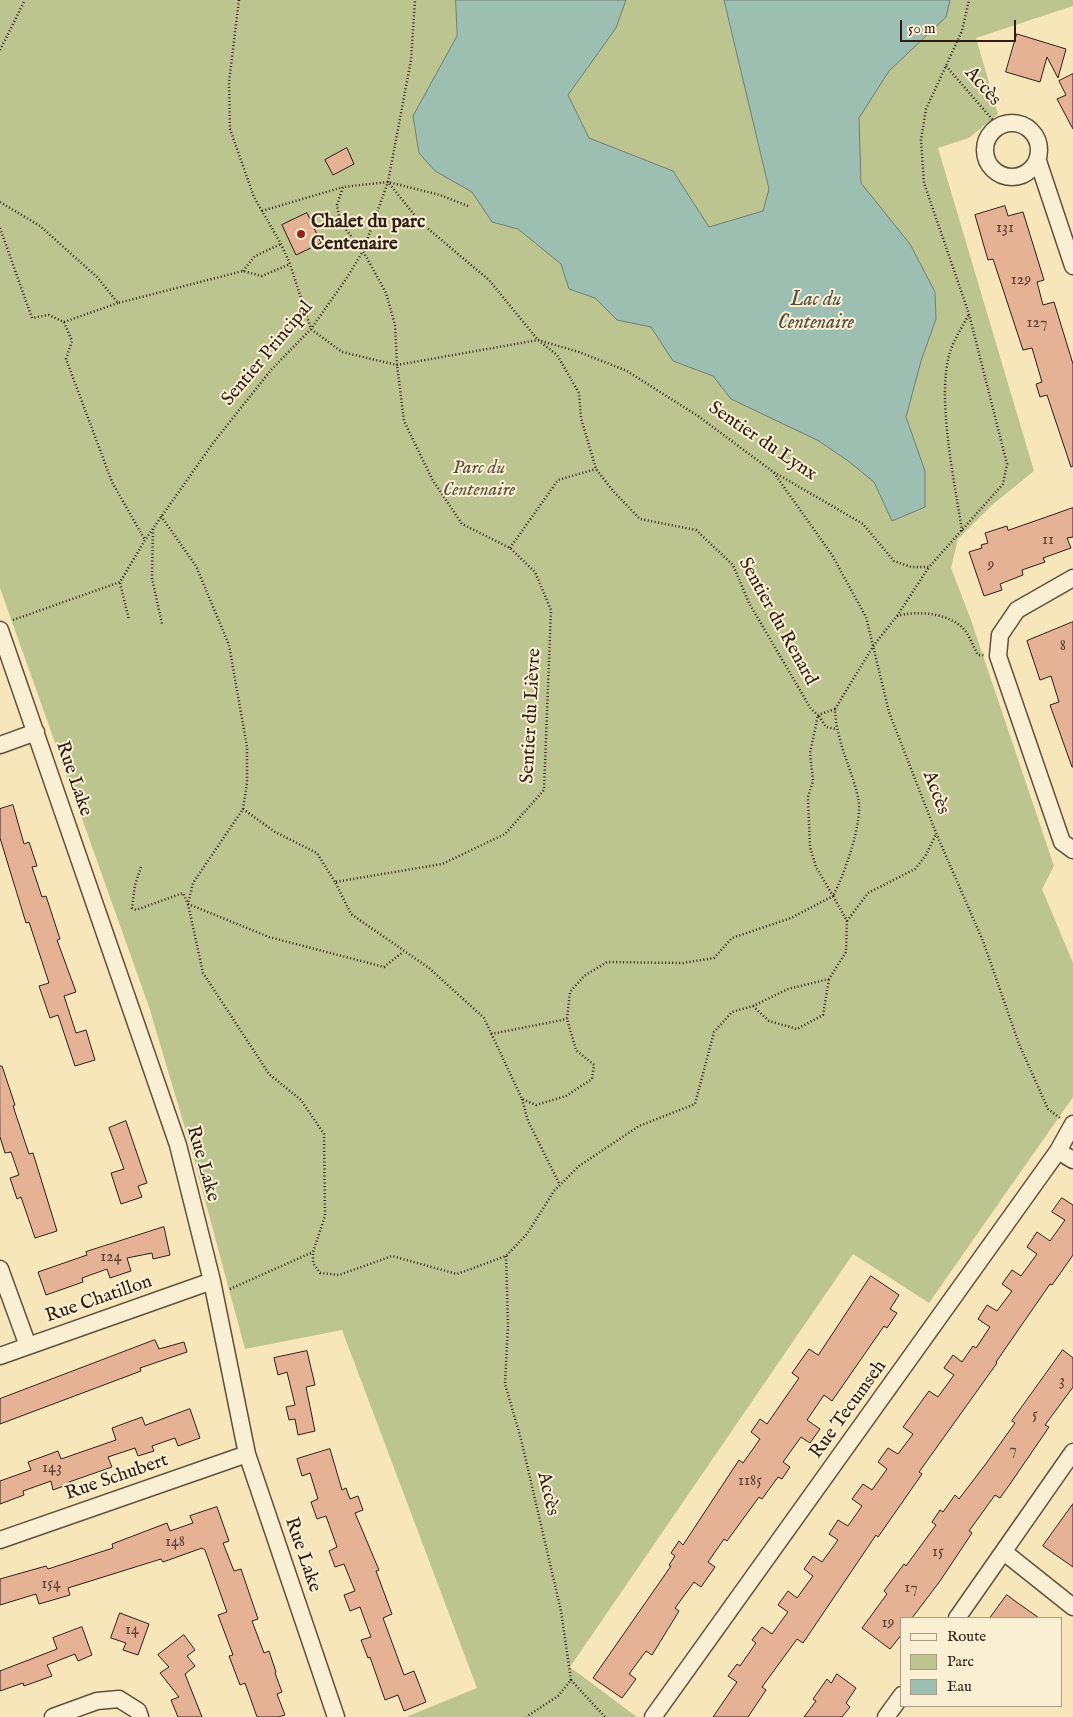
<!DOCTYPE html>
<html>
<head>
<meta charset="utf-8">
<style>
  body { margin:0 }
  #map { position:relative; width:1073px; height:1717px; overflow:hidden; background:#f7e6ba; font-family:"IM FELL English",serif }
  canvas { display:block }
  .legend { position:absolute; left:900px; top:1617px; width:162px; height:90px; box-sizing:border-box; background:#faefd2; border:1px solid #a99b86; margin:0; padding:6px 9px; list-style:none; font-size:15px; color:#301e15 }
  .legend li { display:flex; align-items:center; gap:10px; height:25px }
  .legend b { width:25px; border:1px solid #a99b86 }
  .scale { position:absolute; left:900px; top:20px; width:116px; height:22px; box-sizing:border-box; border:2px solid #301e15; border-top:0; padding-left:6px; font-size:15px; line-height:18px; white-space:nowrap; color:#301e15; -webkit-text-stroke:4px #faefd2; paint-order:stroke }
</style>
</head>
<body>
<div id="map">
<canvas width="1073" height="1717"></canvas>
<ul class="legend">
<li><b style="height:6px;background:#faefd2"></b>Route</li>
<li><b style="height:14px;background:#bcc590"></b>Parc</li>
<li><b style="height:14px;background:#9dbfb2"></b>Eau</li>
</ul>
<div class="scale">50 m</div>
</div>
<script>
const context = document.querySelector('canvas').getContext('2d');
context.lineJoin = 'round';
function fill(path, color) { context.fillStyle = color; context.fill(path, 'evenodd'); }
function stroke(path, color, width, dash) { context.strokeStyle = color; context.lineWidth = width; context.lineCap = dash ? 'butt' : 'round'; context.setLineDash(dash || []); context.stroke(path); }
function label(font, color, halo, rows, align = 'center') {
  context.font = font + ' "IM FELL English",serif'; context.lineWidth = 4; context.setLineDash([]); context.textBaseline = 'middle'; context.strokeStyle = halo; context.fillStyle = color; for (const [text, x, y, turn = 0] of rows) {
    context.save(); context.translate(x, y); context.rotate((+turn || 0) * Math.PI / 180); context.textAlign = isNaN(turn) ? turn : align; if (halo) context.strokeText(text, 0, 0); context.fillText(text, 0, 0); context.restore();
  }
}
const green = new Path2D(`
  M0 0H1073V6L976 38 998 114 969 138 938 148 1034 471 992 505 958 539 951 568 971 620 1054 866 1042 889 1073 963V1097L929 1303 853 1254 570 1667 637 1717H406L477 1688 342 1330 245 1349 191 1148 149 1007 0 588Z`);
const water = new Path2D(`
  M456 0H626L616 28 568 95 589 138 673 171 709 227 763 211 769 189 724 0H950L946 17 889 71 859 118 861 183 910 244 935 292 936 319 921 361 906 417 925 471V507L892 521 874 482 848 461 819 441 731 399 713 376 673 361 651 327 617 320 595 298 569 289 561 264 518 229 492 222 472 192 435 171 419 153 413 116 457 36Z`);
const building = new Path2D(`
  M1017 34 1066 49 1058 78 1047 57 1040 82 1006 72Z
  M1073 74V129L1057 99 1066 95 1059 81Z
  M347 148 354 164 333 175 325 160Z
  M1005 206 1008 216 1023 212 1044 280 1037 282 1043 305 1054 302 1073 364V466L1071 467 1047 395 1040 397 1036 384 1042 382 1032 348 1023 350 993 259 988 260 975 215Z
  M307 213 321 243 296 255 282 225Z
  M1073 508V537L1067 538 1071 548 1043 558 1045 562 1022 570 1023 575 1000 584 1002 590 984 596 969 552 982 548 981 545 988 543 985 533 1007 526 1008 530Z
  M1073 622V767H1072L1050 705 1059 702 1051 676 1040 680 1027 641Z
  M13 805 24 844 29 842 37 866 32 867 42 897 46 896 60 939 57 940 76 992 64 996 76 1033 86 1030 95 1060 75 1066 58 1015 50 1018 39 986 49 983 29 922 26 923 0 838V809Z
  M0 1066H2L15 1105 13 1106 29 1154 33 1153 57 1231 35 1238 21 1197 17 1199 10 1178 19 1175 11 1152 5 1153 0 1137Z
  M126 1121 147 1183 138 1186 142 1197 121 1204 111 1173 124 1169 109 1128Z
  M1062 1198 1073 1205V1255L1052 1285 1050 1284 996 1362 997 1363 919 1472 922 1474 878 1537 876 1535 803 1643 797 1639 762 1687 766 1690 748 1717H713L737 1682 728 1676 737 1664 740 1666 756 1643 752 1640 762 1627 772 1634 788 1612 778 1605 788 1591 797 1598 813 1576 804 1569 813 1556 822 1562 838 1540 829 1534 838 1520 848 1526 862 1506 852 1499 863 1484 872 1490 887 1469 878 1462 888 1448 898 1454 913 1434 903 1427 929 1391 938 1397 954 1375 944 1368 953 1355 962 1362 973 1346 976 1348 990 1327 978 1319 987 1305 997 1311 1012 1291 1002 1284 1012 1270 1021 1276 1037 1254 1027 1247 1037 1232 1050 1241 1065 1220 1052 1212Z
  M164 1227 170 1255 153 1259 152 1253 127 1258 131 1271 110 1278 107 1269 82 1278 83 1282 46 1295 38 1272 87 1255 86 1252Z
  M871 1276 899 1295 890 1309 897 1313 887 1328 884 1326 832 1401 824 1395 807 1420 820 1429 810 1443 801 1437 783 1462 790 1467 782 1479 778 1477 762 1499 759 1497 727 1541 724 1539 708 1562 715 1567 701 1587 694 1582 675 1608 679 1611 652 1655 646 1651 629 1674 636 1679 622 1698 593 1678 671 1566 669 1565 675 1556 671 1553 679 1541 683 1545 739 1460 743 1463 760 1439 751 1432 760 1419 767 1424 799 1378 792 1373 809 1349 818 1355Z
  M155 1340 159 1349 184 1342 187 1352 140 1368 141 1371 0 1424V1399Z
  M1063 1350 1073 1358V1387L1045 1425 1049 1427 1010 1484 1000 1498 995 1495 969 1531 972 1533 940 1581 912 1618H902V1634L890 1649 862 1628 887 1594 884 1591 904 1564 906 1566 936 1525 932 1522 940 1510 943 1512 955 1495 959 1499 985 1465 1015 1423 1012 1421Z
  M307 1351 315 1385 306 1387 315 1431 298 1435 295 1419 289 1420 286 1407 295 1405 287 1372 278 1375 274 1358Z
  M190 1409 200 1438 178 1446 175 1438 152 1446 154 1451 138 1456 135 1448 108 1457 112 1467 69 1482V1484L53 1490 51 1481 23 1491 24 1495 0 1504V1481L31 1470 28 1462 58 1451 61 1459 116 1440 112 1428 142 1417 145 1425Z
  M330 1449 342 1490 346 1488 350 1499 358 1496 363 1510 355 1513 379 1570 376 1571 392 1614 383 1618 404 1675 414 1671 426 1702 404 1711 398 1695 385 1700 370 1657 368 1658 361 1640 371 1637 360 1607 350 1611 344 1595 355 1591 344 1564 335 1567 329 1551 337 1547 326 1516 317 1519 311 1502 318 1499 310 1473 302 1476 297 1459Z
  M1073 1504V1567L1043 1546Z
  M217 1507 229 1541 223 1543 234 1571 241 1569 258 1619 252 1621 264 1653 269 1651 276 1672 275 1673 282 1692 277 1694 285 1715 278 1717H257L245 1683 240 1685 229 1656 233 1655 218 1615 227 1612 205 1550 202 1548 163 1562 161 1559 68 1588 70 1595 39 1604 36 1594 0 1605V1579L46 1566 48 1569 113 1548 112 1544 167 1523 170 1531 193 1523 190 1516Z
  M1007 1595 1015 1601 1039 1618H990Z
  M120 1613 149 1624 138 1655 123 1650 126 1643 111 1638Z
  M82 1627 92 1655 78 1661 75 1654 47 1665 52 1676 24 1686 23 1683 0 1691V1671L57 1649 53 1638Z
  M184 1635 195 1650 187 1656 195 1666 185 1674 202 1717H178L171 1700 179 1697 160 1673 169 1667 158 1655Z
  M837 1674 856 1688 846 1703 850 1707 842 1717H804L816 1701 813 1699 827 1679 831 1683Z`);
const path = new Path2D(`
  M239 0 229 82 230 129 254 197 281 244 290 264 311 329 342 352 397 365 538 340 579 352 627 371 698 416 772 471 863 524 894 561 911 567H929L1003 484 1007 464 969 314 924 183 921 140 926 109 962 31 969 0
  M0 50 25 0
  M946 66 998 126
  M0 202 40 226 97 277 118 303 243 271 262 276 290 264
  M468 206 440 195 388 182 343 187 337 205 340 222 363 251 386 293 395 325 397 365 404 421 432 479 462 524 510 548 535 572 551 610 544 790 505 834 442 864 335 882 351 914 429 968 484 1018 522 1099 536 1105 566 1096 592 1079 594 1065 576 1050 567 1019 570 992 584 976 607 962 683 963 714 958 732 938 791 918 833 896 816 867 810 847 808 797 813 781 810 753 818 715
  M262 211 343 187
  M0 228 32 318 49 315 64 322 72 341 66 359 112 482 145 540
  M243 271 255 256 281 244
  M64 322 118 303
  M774 473 832 555 866 617 889 712 936 833 983 941 1019 1044 1048 1109 1060 1118
  M161 516 196 566 229 645 247 747V783L243 809 193 883 188 904 203 973 269 1074 301 1100 324 1134 325 1216 313 1252V1263L320 1273 339 1275 392 1256 457 1274 506 1256 527 1234 554 1191 579 1166 639 1126 695 1104 714 1032 732 1012 753 1006 788 989 829 979 846 952 847 921 833 896C844 875 864 821 858 797 851 767 836 741 835 709L818 715 811 709 749 603 733 565 696 530 640 519 614 492 596 469 581 418 579 393 557 355 538 340 489 280 420 222 388 182
  M153 529 152 578 162 624
  M962 531C955 484 936 397 950 352 954 339 963 326 969 314
  M510 548 558 480 596 469
  M120 583 129 620
  M897 616C919 610 953 613 967 633 971 640 974 648 978 655H984
  M13 620 120 582 145 540 213 443 271 370 311 329 348 276 363 251 388 182 411 60 415 0
  M835 709 874 645 897 616 929 567
  M819 716 826 727 836 729
  M243 809 275 832 317 853 335 882
  M141 867 135 885 132 908 136 910 183 893 188 904 269 937 384 967 403 952
  M847 921 868 893 915 869 926 855 936 834
  M753 1006 769 1021 797 1029 823 1015 829 979
  M491 1034 567 1019
  M522 1099 528 1121 560 1185
  M506 1256 508 1325 505 1384 521 1439 561 1611 571 1680 558 1696 526 1717
  M230 1289 313 1252
  M571 1680 605 1717`);
const minor = new Path2D(`
  M985 150a27 27 0 1 1 54 0a27 27 0 1 1-54 0Z
  M1038 161 1073 266
  M1073 578 1017 610 1000 635 998 656 1062 842 1073 850
  M0 630 178 1145 212 1281 247 1454 336 1717
  M0 745 36 732
  M1058 1151 1073 1160
  M0 1269 28 1346
  M0 1356 212 1281
  M0 1540 247 1454
  M1004 1552 1073 1607
  M957 1618 1073 1452
  M53 1717 97 1701 119 1699 138 1711 140 1717
  M653 1717 1058 1151 1073 1124
  M886 1717 902 1695`);
const markers = [
  [301,234,5,"#8f2418"]
];
const numberNames = [
  ["131",1005,229],
  ["129",1021,281],
  ["127",1037,324],
  ["11",1048,541],
  ["9",991,566],
  ["8",1063,647],
  ["124",111,1258],
  ["3",1062,1382],
  ["5",1035,1416],
  ["7",1013,1451],
  ["143",52,1469],
  ["1185",750,1482],
  ["148",175,1543],
  ["15",938,1553],
  ["154",51,1585],
  ["17",911,1589],
  ["19",888,1624],
  ["14",132,1631]
];
const streetNames = [
  ["Accès",982,87,49],
  ["Sentier Principal",268,354,-50],
  ["Sentier du Lynx",762,442,34],
  ["Sentier du Renard",777,622,61],
  ["Sentier du Lièvre",532,716,-87],
  ["Rue Lake",73,779,71],
  ["Accès",935,793,69],
  ["Rue Lake",202,1164,74],
  ["Rue Chatillon",99,1300,-19],
  ["Rue Tecumseh",849,1410,-54],
  ["Rue Schubert",117,1478,-19],
  ["Accès",547,1494,77],
  ["Rue Lake",302,1555,71]
];
const poiNames = [
  ["Chalet du parc",311,223],
  ["Centenaire",311,245]
];
const parkNames = [
  ["Parc du",479,469],
  ["Centenaire",479,491]
];
const waterNames = [
  ["Lac du",816,301],
  ["Centenaire",816,324]
];
fill(green, '#bcc590');
fill(water, '#9dbfb2');
stroke(water, '#717f73', 1);
fill(building, '#e6b296');
stroke(building, '#301e15', 1);
stroke(minor, '#62503e', 19);
stroke(path, '#301e15', 2.5, [1, 2.5]);
stroke(minor, '#faefd2', 16);
for (const [x, y, r, color] of markers) { const dot = new Path2D(); dot.arc(x, y, r, 0, 2 * Math.PI); context.fillStyle = color; context.fill(dot); stroke(dot, '#faefd2', 2); }
label('16px', '#5e4335', null, numberNames);
label('19px', '#301e15', '#faefd2', streetNames);
label('bold 19px', '#301e15', '#faefd2', poiNames, 'left');
label('italic 19px', '#5a503a', '#faefd2', parkNames);
label('italic 20px', '#514e44', '#faefd2', waterNames);
</script>
</body>
</html>
